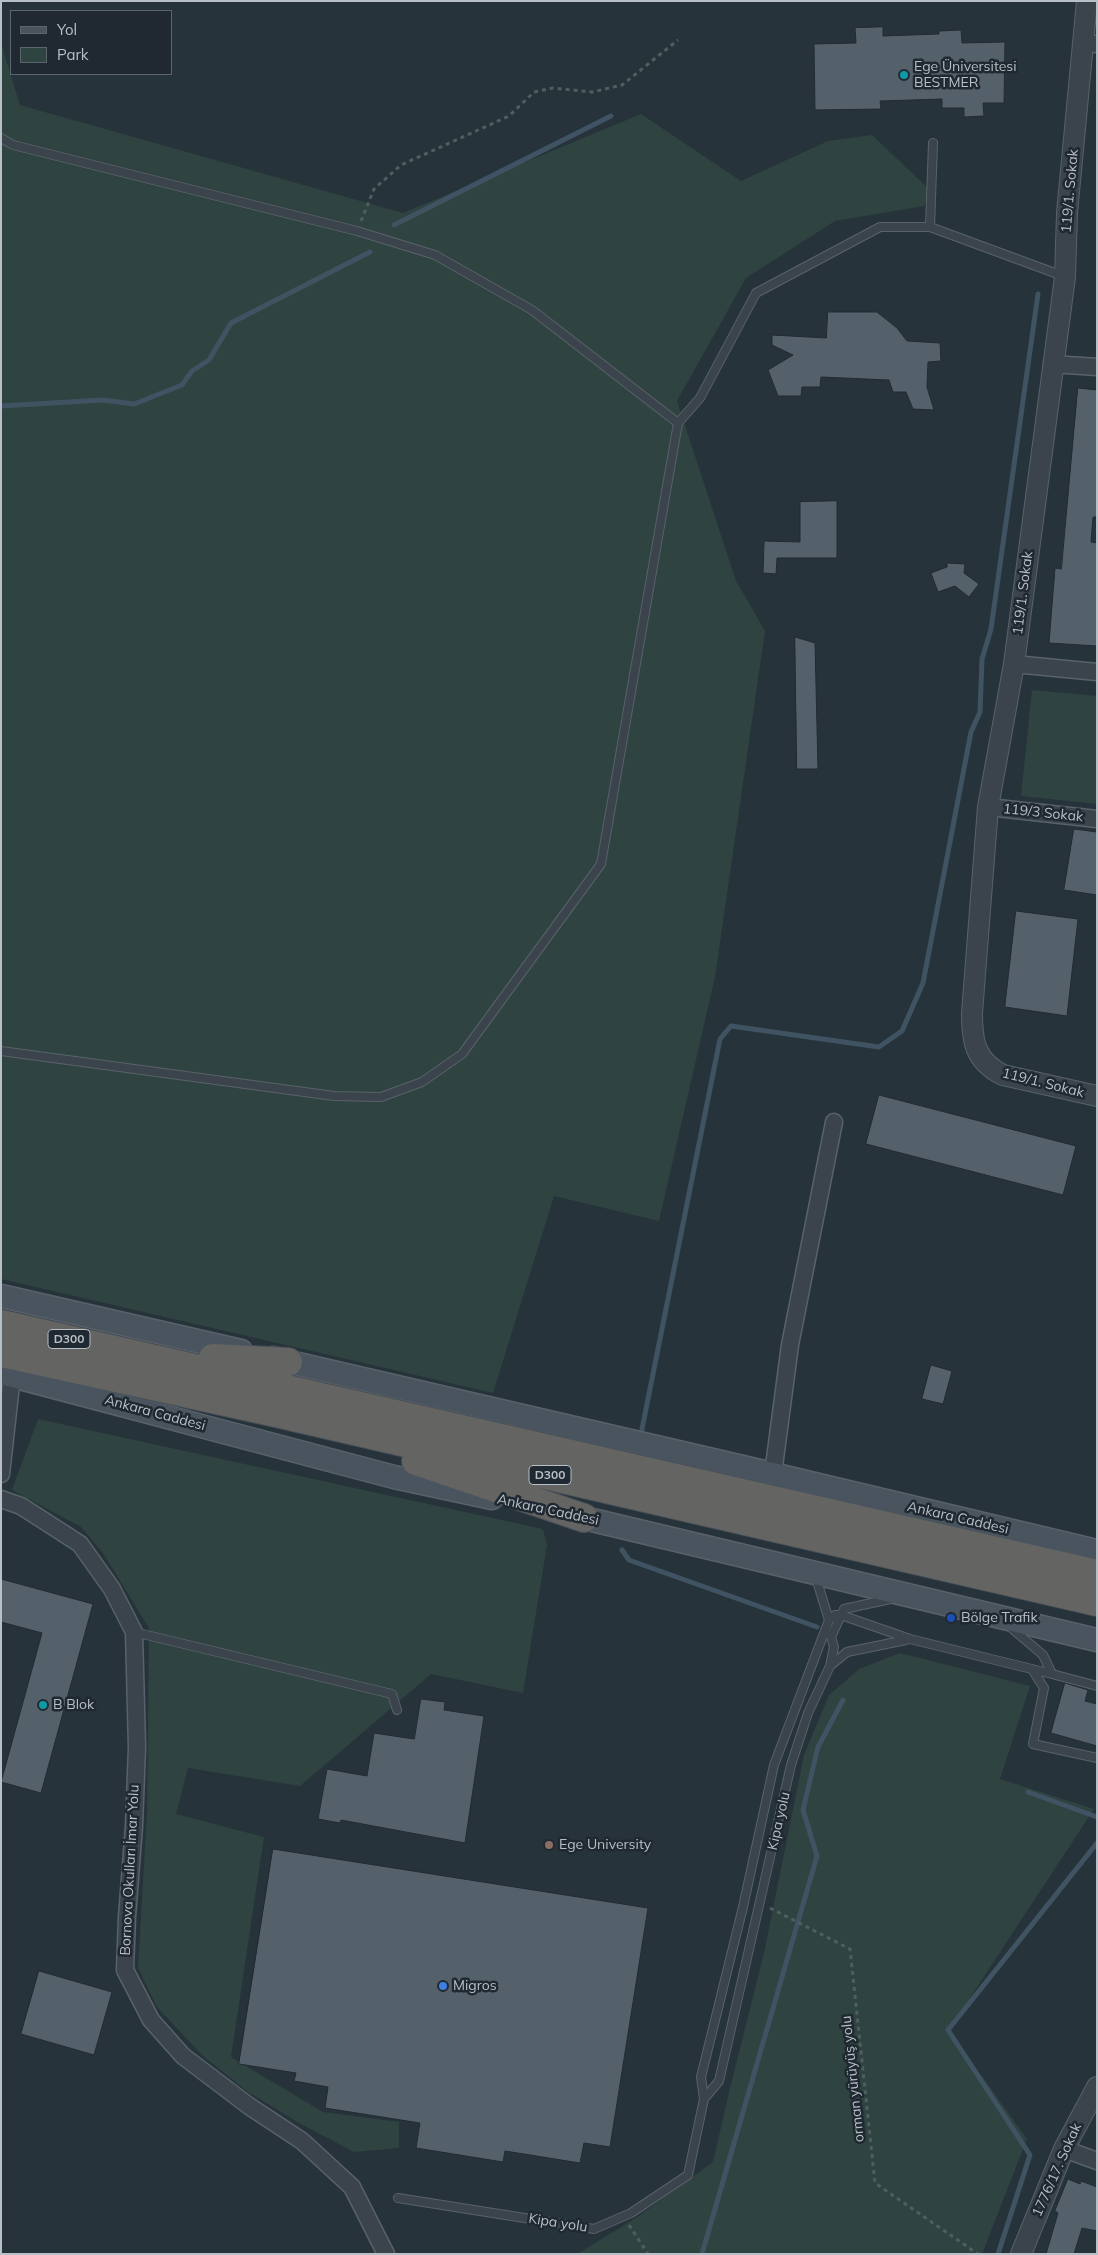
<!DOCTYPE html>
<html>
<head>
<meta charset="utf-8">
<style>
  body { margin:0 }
  #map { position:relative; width:1098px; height:2255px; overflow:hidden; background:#27333b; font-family:Mulish,sans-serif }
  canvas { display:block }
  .frame { position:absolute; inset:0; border:2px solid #b7bfc7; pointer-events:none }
  .legend { position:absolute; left:10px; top:10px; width:162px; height:65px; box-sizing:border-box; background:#202931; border:1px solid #5c656d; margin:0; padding:6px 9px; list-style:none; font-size:15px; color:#b7bfc7 }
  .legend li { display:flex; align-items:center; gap:10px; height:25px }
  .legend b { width:25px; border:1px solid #5c656d }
</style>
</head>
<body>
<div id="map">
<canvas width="1098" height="2255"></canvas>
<div class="frame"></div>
<ul class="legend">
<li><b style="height:6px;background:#49545e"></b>Yol</li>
<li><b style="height:14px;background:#2f4340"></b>Park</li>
</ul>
</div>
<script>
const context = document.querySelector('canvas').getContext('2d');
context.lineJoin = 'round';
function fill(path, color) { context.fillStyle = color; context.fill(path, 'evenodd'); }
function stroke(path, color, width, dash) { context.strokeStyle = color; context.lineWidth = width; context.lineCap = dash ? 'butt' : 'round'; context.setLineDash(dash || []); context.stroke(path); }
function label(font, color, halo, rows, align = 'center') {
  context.font = font + ' Mulish,sans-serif'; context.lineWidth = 5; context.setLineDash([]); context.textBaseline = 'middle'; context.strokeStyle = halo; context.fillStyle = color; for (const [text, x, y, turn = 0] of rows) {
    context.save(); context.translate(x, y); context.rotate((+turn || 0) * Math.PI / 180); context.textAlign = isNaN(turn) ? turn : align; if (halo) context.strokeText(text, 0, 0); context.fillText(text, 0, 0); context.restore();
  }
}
const green = new Path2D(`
  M1 43 20 105 403 213 641 114 741 181 828 141 872 135 930 190 924 206 835 221 746 278 677 401 736 581 765 631 715 977 659 1221 554 1196 493 1393 1 1279Z
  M1032 690 1097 696V804L1021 796Z
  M38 1419 543 1529 547 1545 523 1693 431 1674 300 1786 188 1768 176 1814 264 1837 231 2057 323 2112 399 2122V2148L354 2152 299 2123 248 2092 202 2055 157 2007 138 1968 147 1812 149 1628 103 1553 81 1527 12 1490Z
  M900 1653 1030 1686 1000 1779 1094 1809 949 2030 1027 2139 982 2254H577L636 2218 713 2162 730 2088 764 1953 804 1755 829 1695 859 1669Z`);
const stream = new Path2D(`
  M394 225 611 116
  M1 406 103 400 134 404 182 385 192 371 209 360 231 323 370 252
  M640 1439 720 1039 731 1026 879 1047 902 1031 923 983 971 732 980 712 982 659 991 629 1038 294
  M622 1550 629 1560 817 1627
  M1028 1792 1097 1817
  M702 2254 817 1856 803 1810 818 1747 843 1700
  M998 2254 1030 2155 948 2030 1097 1843`);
const building = new Path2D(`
  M883 27V36L939 34V31L961 30 962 43 1005 42 1004 103H983L984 116 964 117V108H942V99L880 101 881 109 815 110 814 44 856 43 855 28Z
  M828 312H877L897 328 907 341 940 343 941 361 928 362 927 387 934 410 913 409 906 392H893L889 380 821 377 820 387H802L801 396H778L768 370 793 355 772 345V335L826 338Z
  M1078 388 1097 390V517H1093L1091 542 1097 543V646L1049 643 1055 568 1061 569Z
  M837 501V558H777L776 574 763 573 764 541 800 542V502Z
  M947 563 965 564 964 573 979 584 969 597 955 586 938 592 931 573 947 567Z
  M795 637 815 643 818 769H797Z
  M1074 829 1097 832V895L1064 890Z
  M1016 911 1078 919 1067 1016 1005 1007Z
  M879 1095 1076 1146 1063 1195 866 1144Z
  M931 1365 952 1371 943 1404 922 1399Z
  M1 1579 93 1604 41 1793 1 1782 42 1633 1 1622Z
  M1065 1683 1088 1690 1085 1701 1097 1704V1746L1051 1733Z
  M421 1699 445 1702 444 1710 484 1716 465 1843 341 1820 340 1823 318 1819 327 1769 367 1776 374 1733 414 1739Z
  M273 1849 648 1908 610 2147 584 2143 580 2163 505 2151 503 2162 416 2148 420 2123 325 2108 328 2087 294 2081 296 2073 239 2064Z
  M39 1971 112 1992 94 2055 21 2034Z
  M1068 2179 1080 2184 1081 2181 1097 2187V2231L1082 2228 1074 2254H1046L1058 2213 1055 2211Z`);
const path = new Path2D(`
  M361 221 374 189 401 165 509 116 534 92 553 88 592 92 622 85 678 40
  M770 1908 850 1949 875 2183 978 2254
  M629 2225 648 2254`);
const service = new Path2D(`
  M1 138 13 145 357 231 435 255 532 310 678 423
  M930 227 933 143
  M1 1051 334 1096 381 1097 422 1082 462 1054 601 864 678 423 700 398 756 293 880 227H930L1063 276
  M829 1620 835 1615H841L910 1639 1052 1674
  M1009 1626 1043 1655 1052 1674 1097 1686
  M134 1632 392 1694 397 1710
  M831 1665 847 1652 906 1640
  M1032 1669 1044 1688 1033 1744 1097 1758
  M704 2099 719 2081 791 1765 808 1713 830 1666 834 1647 831 1637 844 1609 890 1599
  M398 2198 594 2229 631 2213 688 2175 704 2099 701 2077 743 1907 774 1765 829 1620 816 1578`);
const minor = new Path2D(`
  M1084 43 1097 44
  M1052 364 1097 367
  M1014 664 1097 672
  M988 807 1097 819
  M1 1474 12 1376
  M773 1474 790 1345 834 1122
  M1 1499 21 1506 80 1544 112 1589 134 1632 137 1747 134 1826 127 1917 125 1970 151 2020 183 2056 249 2106 302 2141 352 2187 386 2254
  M1064 2149 1097 2161`);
const tertiary = new Path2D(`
  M1087 1 1067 213 1065 277 1014 664 988 807 972 1013C972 1042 975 1061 1003 1075L1097 1096
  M1021 2254 1064 2149 1097 2087`);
const secondary = new Path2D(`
  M1 1296 241 1351
  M272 1358 747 1468 1097 1551
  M1 1373 394 1477 492 1498
  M567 1514 1097 1640`);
const trunk = new Path2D(`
  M1 1324 1097 1574
  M1 1353 272 1412 1097 1602
  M213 1358 288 1362
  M416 1461 584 1518`);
const markers = [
  [904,75,5,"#0f9aa8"],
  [951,1618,5,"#1a4fb4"],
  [43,1705,5,"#0f9aa8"],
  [549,1845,5,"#8d6e63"],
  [443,1986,5,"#3f7fe0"]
];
const shields = [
  [69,1339,42],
  [550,1475,42]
];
const shieldNames = [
  ["D300",69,1339],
  ["D300",550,1475]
];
const poiNames = [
  ["Ege Üniversitesi",914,67],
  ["BESTMER",914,83],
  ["Bölge Trafik",961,1618],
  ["B Blok",53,1705],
  ["Ege University",559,1845],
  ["Migros",453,1986]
];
const streetNames = [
  ["119/1. Sokak",1070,191,-85],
  ["119/1. Sokak",1023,593,-83],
  ["119/3 Sokak",1043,813,6],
  ["119/1. Sokak",1043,1083,14],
  ["Ankara Caddesi",155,1413,15],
  ["Ankara Caddesi",548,1510,12],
  ["Ankara Caddesi",958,1518,13],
  ["Kipa yolu",779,1821,-77],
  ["Bornova Okulları İmar Yolu",130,1870,-87],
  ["orman yürüyüş yolu",853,2079,-96],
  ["1776/17. Sokak",1057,2170,-66],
  ["Kipa yolu",558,2223,9]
];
fill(green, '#2f4340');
stroke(stream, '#3f5362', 5);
fill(building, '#55616a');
stroke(building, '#222b33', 1);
stroke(service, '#59626a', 10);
stroke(minor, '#59626a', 19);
stroke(tertiary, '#59626a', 22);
stroke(secondary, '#59626a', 25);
stroke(trunk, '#464f57', 30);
stroke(path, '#4e5f5f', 3, [4, 4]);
stroke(service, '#3b444c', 8);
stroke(minor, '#3b444c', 16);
stroke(tertiary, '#3b444c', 20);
stroke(secondary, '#49545e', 22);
stroke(trunk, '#646462', 28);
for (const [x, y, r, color] of markers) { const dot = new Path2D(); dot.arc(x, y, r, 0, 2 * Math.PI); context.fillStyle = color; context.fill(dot); stroke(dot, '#202931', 2); }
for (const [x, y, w] of shields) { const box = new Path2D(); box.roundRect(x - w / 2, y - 9.5, w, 19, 4); context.fillStyle = '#202931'; context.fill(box); stroke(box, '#b7bfc7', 1); }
label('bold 12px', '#b7bfc7', null, shieldNames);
label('14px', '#b7bfc7', '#202931', poiNames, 'left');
label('14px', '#b7bfc7', '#202931', streetNames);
</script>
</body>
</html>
